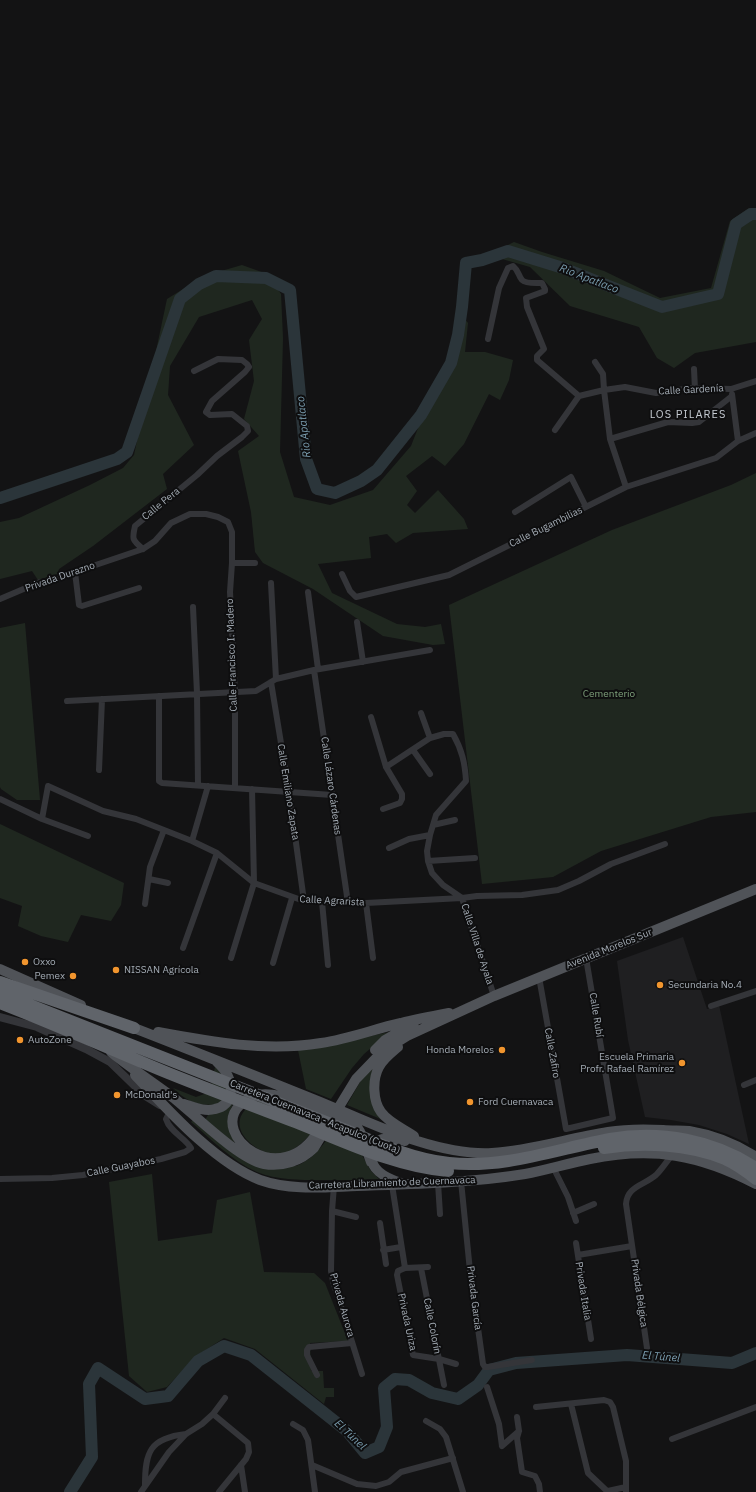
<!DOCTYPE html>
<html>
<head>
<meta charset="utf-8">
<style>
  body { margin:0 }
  canvas { display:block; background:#131314 }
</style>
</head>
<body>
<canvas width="756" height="1492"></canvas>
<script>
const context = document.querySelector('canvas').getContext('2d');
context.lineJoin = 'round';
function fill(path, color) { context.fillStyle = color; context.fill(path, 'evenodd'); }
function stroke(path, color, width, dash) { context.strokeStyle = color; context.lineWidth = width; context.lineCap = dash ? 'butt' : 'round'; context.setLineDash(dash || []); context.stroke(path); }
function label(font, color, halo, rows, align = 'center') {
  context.font = font + ' "IBM Plex Sans",sans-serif'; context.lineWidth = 4; context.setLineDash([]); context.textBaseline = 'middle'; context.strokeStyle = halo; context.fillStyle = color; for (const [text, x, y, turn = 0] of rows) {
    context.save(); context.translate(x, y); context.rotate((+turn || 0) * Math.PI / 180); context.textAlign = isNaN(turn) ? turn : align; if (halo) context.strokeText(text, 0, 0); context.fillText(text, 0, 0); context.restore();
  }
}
const built = new Path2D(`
  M683 937 707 1009 719 1005 749 1144 727 1134 699 1125 671 1120 645 1117 628 1040 617 961Z`);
const green = new Path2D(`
  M749 208H756V342L695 353 674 368 657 358 639 327 570 306 530 267 488 255 514 242 542 252 604 271 660 298 711 288 730 221Z
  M242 265 267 274 281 294 283 338 280 452 294 497 330 505 373 490 411 446 424 413 462 327 464 318 468 323 465 352H485L513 360 509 380 500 400 489 394 464 444 445 466 432 456 406 476 417 491 407 505 415 513 438 490 464 519 468 529 413 533 396 543 387 534 369 537 371 558 318 564 332 593 397 624 425 627 441 624 445 644 433 645 383 636 313 589 263 563 255 552 251 512 238 451 259 436 244 419 254 381 249 340 262 319 252 300 199 317 170 366 168 395 194 445 163 474 167 489 93 546 59 569 57 574 38 580 32 571 0 579V522L19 518 90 485 123 468 134 455 167 299 204 276Z
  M756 473V812L711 817 601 851 553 877 482 884 449 605 612 530 731 485Z
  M25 623 40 800H17L1 789 0 787V628Z
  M0 824 124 883 121 905 111 921 81 915 68 942 41 936 18 926 22 906 0 898Z
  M390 1032 364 1054 352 1068 331 1099 306 1089 298 1050Z
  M377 1062 372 1072 383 1120 347 1105 364 1075Z
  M215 1067C229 1080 231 1089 219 1104 199 1107 187 1102 173 1088L196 1097 210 1092Z
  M235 1099C227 1117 226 1124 235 1143L205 1120 208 1115C219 1111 229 1109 235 1099Z
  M265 1100 311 1134C304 1141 296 1149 286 1153 264 1161 224 1131 246 1109 252 1104 258 1101 265 1100Z
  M194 1119 226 1146 296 1166C309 1161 319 1151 327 1139L359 1150 371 1171 379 1179C360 1180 340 1180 321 1180 299 1180 277 1180 257 1172 232 1161 211 1139 191 1122Z
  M152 1174 158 1241 212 1233 217 1200 250 1192 264 1272 314 1273 325 1283 348 1341 310 1343 311 1371H323L324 1388H334V1397H326L324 1404 255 1349 224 1338 195 1357 167 1387 147 1392 129 1376 109 1182Z`);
const river = new Path2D(`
  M0 498 117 459 127 452 180 299 199 284 216 276 266 278 290 290 306 459 317 489 335 493 361 481 377 470 421 415 451 363 458 335 462 307 466 263 482 260 508 251 563 268 662 307 718 294 736 224 751 214H756
  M70 1492 92 1457 89 1384 98 1368 145 1399 168 1396 198 1361 224 1346 251 1355 347 1431 365 1453 379 1447 387 1427 384 1388 395 1379 409 1380 432 1393 458 1399 478 1385 489 1370 516 1363 627 1355 732 1363 756 1353`);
const minor = new Path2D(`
  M488 339 499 288 508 268 513 266C519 271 518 275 522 280 526 284 536 283 542 283L545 289V291L526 298 527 307 544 349 537 356V360L579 396
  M595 362 603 374 604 390 610 439 626 487
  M694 369 695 389
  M732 394 738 441
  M555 430 579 396 604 390 625 387 656 393 692 388 731 389 756 381
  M610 439 668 422 692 423 699 422 732 396
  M515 512 571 477 586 507
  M143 549C132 540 132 539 135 526L197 475 217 456 242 437 248 431 247 426 232 414 210 415 206 412 212 401 245 372 249 367 247 364 242 360 218 359 194 371
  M232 563H255
  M75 572 79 605 82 606 139 588
  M342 574 350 591 356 597 449 575 626 487 716 458 738 441 756 433
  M271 583 276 679
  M308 592 318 669
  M0 599 40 582 53 581 75 572 143 549 155 541 171 523 190 514H206L218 517 228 522 232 532V563L230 592 235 691V788
  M193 607 197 693 198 785
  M357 622 363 662
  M314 670 348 903
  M271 682 289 792 304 901
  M159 696V781L162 783 332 795
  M67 701 256 691 276 679 314 670 430 650
  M421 713 430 738
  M371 717 386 767 402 794V799L400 803 383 809
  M413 750 430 774
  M386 767 430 738 444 734H453C462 750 465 763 466 781L436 815 430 835 427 851 428 861 432 873 443 885 462 898 494 996
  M99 770 102 699
  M0 799 42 819 88 836
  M42 819 48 786 103 811 136 819 192 841 217 853 254 883 304 901 366 903 462 898 477 896 522 895 558 890 579 881 611 864 665 844
  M433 825 455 820
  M192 841 208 786
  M389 848 409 839 430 835
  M428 861 475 858
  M149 879 168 883
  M322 902 328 965
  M366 903 373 958
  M145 904 150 867 164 830
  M183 948 217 853
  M231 958 254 883 252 789
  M273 963 292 898
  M539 977 566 1129 613 1118 586 958
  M711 1006 756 991
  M744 1085 756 1080
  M553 1167 568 1197 576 1221
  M0 1179 52 1178 83 1175 161 1159 185 1152 191 1148C184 1137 170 1132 166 1119L170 1111
  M461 1181 470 1271 483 1364 485 1367H488L532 1360
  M438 1183 440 1214
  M392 1185 405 1268
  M334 1186 332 1211 331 1271 333 1281 362 1374
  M332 1211 356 1217
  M573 1213 594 1204
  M380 1223 386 1264
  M576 1243 591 1339
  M383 1250 401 1247
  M578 1255 632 1246
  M428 1267 405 1268 398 1271 397 1275 413 1355 439 1359 456 1364
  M421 1268 444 1385
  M647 1348 626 1204C627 1186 645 1185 656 1175 662 1169 667 1161 672 1155
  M317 1375 307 1355V1350L309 1347 352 1343
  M487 1387 499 1424 502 1446
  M571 1404 588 1473 608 1492
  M536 1407 604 1400 610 1402 613 1407 626 1461V1492
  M213 1414 248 1443 249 1452 246 1459 219 1492
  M517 1417 519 1431 517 1438 522 1472 535 1476 539 1484 540 1492
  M426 1421 440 1429 446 1437 463 1492
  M293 1424 303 1430 308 1440 315 1492
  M672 1439 756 1407
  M502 1446 519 1431
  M241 1465 245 1492
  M312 1465 357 1484 376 1486 389 1482 401 1472 453 1458
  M145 1485C145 1452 150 1438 186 1434
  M608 1491 626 1487
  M141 1492 169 1452 186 1434 202 1424 213 1414 225 1398`);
const tertiary = new Path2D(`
  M0 1017 37 1027 86 1049 110 1062 144 1095 160 1105`);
const primary = new Path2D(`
  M0 969 81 1005
  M134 1028C196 1052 258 1077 320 1102 371 1123 435 1156 492 1153 531 1151 569 1138 608 1132 626 1129 645 1129 663 1130 672 1131 681 1130 689 1131 713 1135 736 1144 756 1157
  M158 1032C211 1042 267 1052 321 1043 349 1039 374 1029 401 1023 417 1019 433 1016 449 1013
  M398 1047C391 1053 383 1059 379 1067 372 1080 373 1101 381 1112 389 1123 404 1129 414 1136
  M375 1050 385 1040 414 1023
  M111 1052C132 1069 154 1083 175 1099 196 1116 239 1159 264 1164 283 1167 301 1161 314 1148L356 1079 383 1051 407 1036 494 996 756 889
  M135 1075C168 1110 215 1163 260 1180 291 1191 326 1187 357 1186 413 1184 470 1183 525 1174 547 1170 569 1163 590 1159 653 1146 700 1155 756 1184
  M184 1104C194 1107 205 1112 215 1109 234 1105 234 1084 225 1071 223 1068 220 1065 217 1062
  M319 1130C281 1193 209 1135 240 1105 252 1093 265 1093 280 1096L354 1124C363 1131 366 1150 371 1162
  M401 1183C386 1178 366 1169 373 1149 374 1145 378 1140 383 1139 390 1137 399 1140 405 1141`);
const motorway = new Path2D(`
  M0 982 134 1028
  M0 993C92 1030 184 1065 276 1102 299 1111 323 1121 346 1130 379 1144 413 1159 449 1163 504 1169 557 1149 610 1139 661 1130 713 1140 756 1168
  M0 1003C57 1025 112 1050 168 1073 210 1090 253 1106 295 1122 343 1141 396 1167 448 1171
  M604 1148C643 1142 688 1144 725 1159 736 1164 746 1171 756 1179`);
const markers = [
  [25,962,4,"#f1952e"],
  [116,970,4,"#f1952e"],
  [73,976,4,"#f1952e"],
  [660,985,4,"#f1952e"],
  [20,1040,4,"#f1952e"],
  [502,1050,4,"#f1952e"],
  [682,1063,4,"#f1952e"],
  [117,1095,4,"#f1952e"],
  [470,1102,4,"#f1952e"]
];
const streetNames = [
  ["Calle Gardenía",691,390,-3],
  ["Calle Pera",161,504,-39],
  ["Calle Bugambilias",546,527,-26],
  ["Privada Durazno",60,577,-19],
  ["Calle Francisco I. Madero",232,655,-92],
  ["Calle Lázaro Cárdenas",331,786,82],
  ["Calle Emiliano Zapata",288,792,81],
  ["Calle Agrarista",332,901,3],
  ["Calle Villa de Ayala",477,944,72],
  ["Avenida Morelos Sur",609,949,-22],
  ["Calle Rubí",596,1015,81],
  ["Calle Zafiro",552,1053,80],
  ["Carretera Cuernavaca - Acapulco (Cuota)",315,1117,22],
  ["Calle Guayabos",121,1167,-11],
  ["Carretera Libramiento de Cuernavaca",392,1183,-2],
  ["Privada Italia",583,1291,81],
  ["Privada Bélgica",639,1293,82],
  ["Privada García",474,1298,83],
  ["Privada Aurora",342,1305,74],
  ["Privada Uriza",407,1322,78],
  ["Calle Colorín",432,1326,79]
];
const parkNames = [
  ["Cementerio",609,694]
];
const poiNames = [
  ["Oxxo",33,962],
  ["NISSAN Agrícola",124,970],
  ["Pemex",65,976,"right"],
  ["Secundaria No.4",668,985],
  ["AutoZone",28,1040],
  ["Honda Morelos",494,1050,"right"],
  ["Escuela Primaria",674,1057,"right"],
  ["Profr. Rafael Ramírez",674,1069,"right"],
  ["McDonald's",125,1095],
  ["Ford Cuernavaca",478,1102]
];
const waterNames = [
  ["Rio Apatlaco",589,279,21],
  ["Rio Apatlaco",304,427,-96],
  ["El Túnel",661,1357,5],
  ["El Túnel",350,1435,43]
];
const neighbourhoodNames = [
  ["LOS PILARES",688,415]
];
fill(built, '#1f1f21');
fill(green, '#1f271f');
stroke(river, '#2b353a', 12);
stroke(minor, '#343539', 6);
stroke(tertiary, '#343539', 8);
stroke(primary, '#505358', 10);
stroke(motorway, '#60646a', 12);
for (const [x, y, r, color] of markers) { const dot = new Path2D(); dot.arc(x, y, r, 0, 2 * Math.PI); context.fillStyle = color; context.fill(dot); stroke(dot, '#0e0e0f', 1.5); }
label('10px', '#a4acb5', '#0e0e0f', streetNames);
label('10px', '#7ea07b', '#0e0e0f', parkNames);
label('10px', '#a4acb5', '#0e0e0f', poiNames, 'left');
label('italic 11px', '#7b9eb0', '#0e0e0f', waterNames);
context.letterSpacing = '1px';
label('11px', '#c5cad1', '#0e0e0f', neighbourhoodNames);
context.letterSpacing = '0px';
</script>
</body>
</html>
